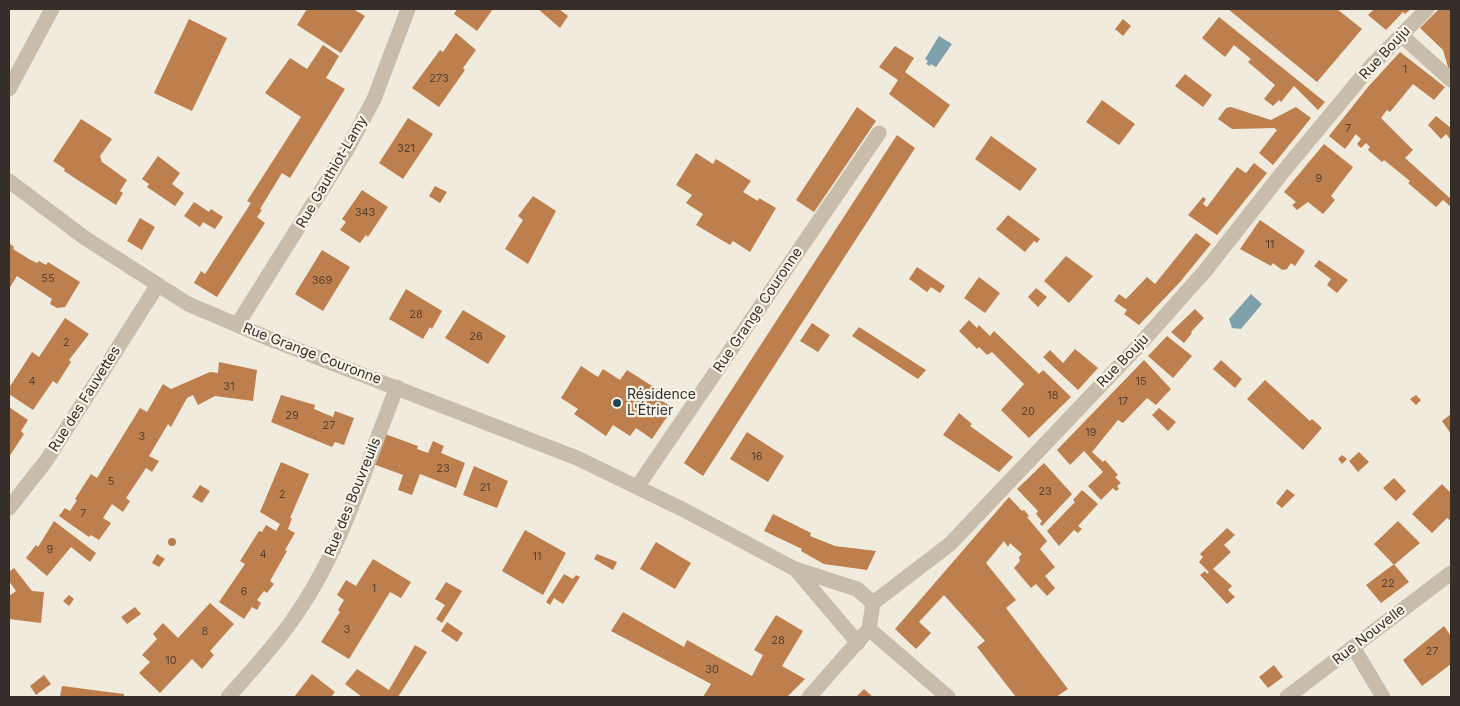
<!DOCTYPE html>
<html>
<head>
<meta charset="utf-8">
<style>
  body { margin:0 }
  #map { position:relative; width:1460px; height:706px; overflow:hidden; background:#f0ebdd; font-family:Inter,sans-serif }
  canvas { display:block }
  .frame { position:absolute; inset:0; border:10px solid #362f29; pointer-events:none }
</style>
</head>
<body>
<div id="map">
<canvas width="1460" height="706"></canvas>
<div class="frame"></div>
</div>
<script>
const context = document.querySelector('canvas').getContext('2d');
context.lineJoin = 'round';
function fill(path, color) { context.fillStyle = color; context.fill(path, 'evenodd'); }
function stroke(path, color, width, dash) { context.strokeStyle = color; context.lineWidth = width; context.lineCap = dash ? 'butt' : 'round'; context.setLineDash(dash || []); context.stroke(path); }
function label(font, color, halo, rows, align = 'center') {
  context.font = font + ' Inter,sans-serif'; context.lineWidth = 4.5; context.setLineDash([]); context.textBaseline = 'middle'; context.strokeStyle = halo; context.fillStyle = color; for (const [text, x, y, turn = 0] of rows) {
    context.save(); context.translate(x, y); context.rotate((+turn || 0) * Math.PI / 180); context.textAlign = isNaN(turn) ? turn : align; if (halo) context.strokeText(text, 0, 0); context.fillText(text, 0, 0); context.restore();
  }
}
const water = new Path2D(`
  M939 36 952 44 936 67 931 64 930 66 926 64 928 61 925 59Z
  M1251 294 1262 304 1241 329 1232 328 1229 319Z`);
const building = new Path2D(`
  M307 9H353L365 16 341 53 297 25Z
  M457 9H493L477 31 454 14Z
  M538 9H559L568 16 560 28Z
  M1228 9H1337L1362 29 1317 82Z
  M1374 9H1411L1405 14 1403 12 1386 30 1368 15Z
  M1439 9H1451V70L1448 67 1443 50 1420 28Z
  M1219 17 1300 82 1325 102 1318 110 1294 86 1281 102 1279 100 1273 106 1264 99 1275 85 1248 62 1251 59 1234 45 1225 57 1202 38Z
  M189 19 227 38 192 111 154 93Z
  M1123 19 1131 26 1123 36 1115 29Z
  M456 33 476 50 463 68 465 70 439 107 412 88 440 50 443 52Z
  M323 45 339 56 326 78 345 89 290 178 282 173 260 209 262 210 257 217 265 223 217 297 194 283 201 271 205 274 251 203 247 201 301 117 265 93 290 58 307 69Z
  M895 46 914 58 905 72 950 105 934 128 889 94 898 80 879 67Z
  M1400 52 1445 87 1434 100 1413 84 1390 112 1387 110 1381 118 1413 150 1405 158 1451 199V207L1443 200 1436 207 1408 183 1410 181 1384 160 1382 162 1368 150 1370 147 1366 143 1361 148 1357 144 1361 139 1356 134 1345 149 1329 136 1368 87Z
  M1185 74 1212 95 1203 107 1175 86Z
  M1102 100 1135 124 1119 145 1086 122Z
  M857 107 876 121 814 212 796 200Z
  M1231 107 1271 120 1296 107 1311 118 1273 165 1259 153 1277 130 1274 128 1232 129 1218 119 1226 108Z
  M1436 116 1451 128 1450 139 1446 134 1441 139 1428 125Z
  M408 118 433 134 403 179 379 163Z
  M81 119 112 139 100 156 102 162 127 180 120 191 123 193 116 205 64 171 65 169 53 161Z
  M897 135 915 148 703 476 684 463Z
  M991 136 1037 169 1020 191 975 159Z
  M1324 144 1353 167 1331 196 1335 200 1323 214 1308 202 1297 210 1292 205 1296 202 1284 192Z
  M696 153 713 164 716 159 751 181 743 192 758 201 759 198 776 208 750 252 733 241 730 245 696 225 703 214 686 203 692 195 676 185Z
  M158 156 180 173 172 184 184 193 175 206 147 187 149 184 142 179Z
  M1254 163 1267 173 1217 235 1188 215 1203 197 1206 199 1203 204 1207 207 1237 167 1246 173Z
  M435 186 447 192 440 203 429 196Z
  M362 190 388 207 368 237 366 235 360 243 340 230 346 222 342 219Z
  M533 196 556 211 528 264 505 249 523 220 518 216Z
  M194 202 209 212 211 209 223 217 215 229 203 222 200 227 184 216Z
  M1008 215 1040 239 1037 243 1034 241 1025 252 996 229Z
  M140 218 155 227 142 250 127 241Z
  M1260 220 1305 251 1295 266 1291 263 1287 269 1282 270 1273 263 1271 266 1240 249Z
  M1196 233 1211 244 1180 282 1139 325 1124 314 1127 310 1114 301 1119 294 1126 299 1147 277 1155 284Z
  M9 243 14 247 13 249 29 259 37 263 39 261 46 265 48 262 80 282 65 307 57 308 50 304 52 299 17 276 9 289Z
  M322 250 350 267 323 311 295 294Z
  M1066 256 1093 276 1069 303 1044 281Z
  M1319 260 1348 280 1337 293 1327 285 1331 279 1314 266Z
  M917 267 945 286 940 293 931 287 927 292 909 279Z
  M979 277 1000 293 985 313 964 298Z
  M1036 288 1047 297 1038 307 1028 297Z
  M406 289 442 311 432 329 430 327 423 339 389 319Z
  M1195 309 1204 318 1191 332 1192 333 1184 343 1171 332Z
  M463 310 506 336 488 364 445 338Z
  M65 318 89 334 69 360 71 362 57 384 53 381 33 410 9 394V388L32 352 39 357Z
  M969 320 977 328 979 325 990 336 994 331 1039 374 1043 370 1071 397 1029 438 1001 410 1024 384 992 352 987 355 979 347 977 349 959 331Z
  M812 323 830 335 818 352 800 341Z
  M859 327 926 370 918 379 852 336Z
  M1167 336 1192 356 1173 378 1148 356Z
  M1075 349 1098 368 1078 390 1043 357 1050 350 1063 363Z
  M1144 360 1171 389 1156 405 1147 398 1123 423 1118 420 1092 452 1103 462 1105 460 1118 475 1115 477 1121 483 1117 486 1119 489 1116 491 1113 488 1101 500 1088 486 1103 472 1084 451 1070 465 1057 450Z
  M1221 360 1242 379 1235 388 1213 369Z
  M219 362 257 370 253 401 215 396 198 405 193 395 187 398 171 427 168 424 149 456 159 461 152 472 146 468 126 498 130 501 123 512 112 504 103 518 111 523 99 540 91 535 89 537 59 516 65 508 70 511 77 500 75 499 91 474 97 478 140 408 147 412 163 384 171 389 210 372 218 373Z
  M581 366 598 377 603 369 620 380 627 370 660 391 656 397 673 408 652 439 636 428 630 436 613 425 606 436 574 414 578 409 561 398Z
  M1265 380 1310 421 1312 419 1322 428 1303 450 1247 399Z
  M281 395 315 405 314 409 333 417 335 411 354 418 344 445 335 442 332 447 271 422Z
  M1416 395 1421 400 1416 405 1410 399Z
  M9 407 28 420 21 431 24 434 9 457Z
  M1159 408 1176 422 1168 431 1152 415Z
  M959 413 972 424 970 426 1013 457 999 472 943 435Z
  M1451 414V434L1442 421Z
  M747 432 784 456 768 482 730 459Z
  M385 434 418 446 417 449 428 453 433 441 444 446 441 453 465 463 456 488 420 474 412 495 398 490 403 475 373 464Z
  M1359 452 1369 462 1358 472 1349 461Z
  M1342 455 1347 459 1342 464 1338 459Z
  M281 462 309 474 290 518H292L288 529 295 533 285 550 287 551 270 581 274 584 267 593 264 591 257 600 261 603 257 610 252 607 244 619 219 602 245 564 240 561 259 531 262 532 266 525 276 531 280 524 260 512Z
  M1044 463 1072 494 1042 526 1040 524 1042 521 1036 514 1038 511 1017 489Z
  M474 466 508 481 497 508 463 495Z
  M1394 478 1406 491 1396 501 1383 488Z
  M1442 484 1451 493V521L1447 518 1432 533 1412 514Z
  M200 485 210 491 202 503 192 497Z
  M1287 489 1295 495 1282 508 1276 503Z
  M1082 490 1098 504 1078 526 1082 529 1078 533 1074 530 1059 546 1047 531 1075 502 1073 500Z
  M1009 497 1022 511 1024 510 1029 516 1027 517 1047 541 1040 549 1055 567 1045 576 1055 588 1047 596 1036 584 1031 588 1014 568 1020 561 1019 557 1022 554 1010 543 1008 547 1004 541 986 563 1016 600 1006 608 1068 689 1056 697H1016L977 647 985 641 944 595 919 622 931 633 916 649 895 629Z
  M773 514 811 533 810 536 835 546 876 551 867 570 824 564 801 551 802 549 764 531Z
  M54 521 96 553 90 562 71 547 47 576 26 558 36 545 38 547Z
  M1398 521 1420 543 1394 565 1374 544Z
  M1227 528 1235 535 1224 545 1231 552 1213 569 1232 586 1228 590 1235 597 1227 604 1200 575 1205 571 1207 574 1209 572 1199 562 1203 557 1200 554Z
  M525 530 566 553 543 595 502 571Z
  M168 542a4 4 0 1 1 8 0a4 4 0 1 1-8 0Z
  M656 542 691 563 675 589 640 569Z
  M157 554 165 559 159 567 152 563Z
  M597 554 617 562 613 570 594 559Z
  M373 559 411 582 401 598 390 592 349 659 321 642 340 612 338 610 344 600 337 595 346 580 356 586Z
  M1394 564 1409 582 1381 603 1366 585Z
  M14 568 32 591 44 592 41 623 9 619V596L16 591 9 581V572Z
  M564 574 573 579 576 575 580 577 563 604 554 598 550 605 546 602Z
  M446 582 462 591 442 623 436 619 445 605 435 599Z
  M69 595 74 599 69 606 63 601Z
  M210 603 234 624 210 651 214 655 202 669 192 659 160 693 139 673 150 662 142 655 157 639 153 634 163 623 178 638Z
  M135 607 141 614 127 624 121 617Z
  M623 612 684 647 687 640 752 676 763 655 754 650 776 615 803 631 782 666 805 679 787 697H703L711 684 611 631Z
  M447 622 463 633 457 642 441 631Z
  M1444 626 1451 636V664L1422 686 1403 660Z
  M415 645 427 652 398 697H362L345 684 357 669 389 690Z
  M1274 665 1283 677 1268 688 1259 677Z
  M312 674 335 692 331 697H294Z
  M44 675 51 684 36 695 30 686Z
  M62 686 124 694V697H60Z
  M864 689 873 697H856Z`);
const minor = new Path2D(`
  M1401 35 1451 80
  M9 89 52 9
  M9 181 85 238 188 304 270 339 577 458 684 510 795 569 857 589 873 603
  M237 325 348 148 374 99 408 9
  M637 487 879 133
  M9 508 46 461 157 286
  M796 570 858 643
  M869 629 948 697
  M1353 647 1383 697
  M228 697C249 673 272 649 291 622 342 552 365 466 397 387
  M809 697 869 629 873 603 950 544 1141 343 1205 271 1282 173 1370 67 1427 9
  M1287 697 1451 573`);
const markers = [
  [617,403,5,"#214754"]
];
const numberNames = [
  ["1",1405,70],
  ["273",439,79],
  ["7",1348,129],
  ["321",406,149],
  ["9",1319,179],
  ["343",365,213],
  ["11",1270,245],
  ["55",48,279],
  ["369",322,281],
  ["28",416,315],
  ["26",476,337],
  ["2",66,343],
  ["4",32,382],
  ["15",1141,382],
  ["31",229,387],
  ["18",1053,396],
  ["17",1123,402],
  ["20",1028,412],
  ["29",292,416],
  ["27",329,426],
  ["19",1091,433],
  ["3",142,437],
  ["16",757,457],
  ["23",443,469],
  ["5",111,482],
  ["21",485,488],
  ["23",1045,492],
  ["2",282,495],
  ["7",83,514],
  ["9",50,550],
  ["4",263,555],
  ["11",537,557],
  ["22",1388,584],
  ["1",374,589],
  ["6",244,592],
  ["3",347,630],
  ["8",205,632],
  ["28",778,641],
  ["27",1432,652],
  ["10",171,661],
  ["30",712,670]
];
const streetNames = [
  ["Rue Bouju",1385,53,-47],
  ["Rue Gauthiot-Lamy",332,172,-60],
  ["Rue Grange Couronne",758,310,-56],
  ["Rue Grange Couronne",312,354,21],
  ["Rue Bouju",1123,361,-46],
  ["Rue des Fauvettes",85,399,-58],
  ["Rue des Bouvreuils",353,497,-68],
  ["Rue Nouvelle",1369,635,-38]
];
const poiNames = [
  ["Résidence",627,395],
  ["L'Étrier",627,411]
];
fill(water, '#7ea1ac');
fill(building, '#bd7f4e');
stroke(minor, '#c8bdaa', 15);
for (const [x, y, r, color] of markers) { const dot = new Path2D(); dot.arc(x, y, r, 0, 2 * Math.PI); context.fillStyle = color; context.fill(dot); stroke(dot, '#f8f4e9', 2); }
label('11px', '#584332', null, numberNames);
label('14px', '#362f29', '#f8f4e9', streetNames);
label('14px', '#362f29', '#f8f4e9', poiNames, 'left');
</script>
</body>
</html>
